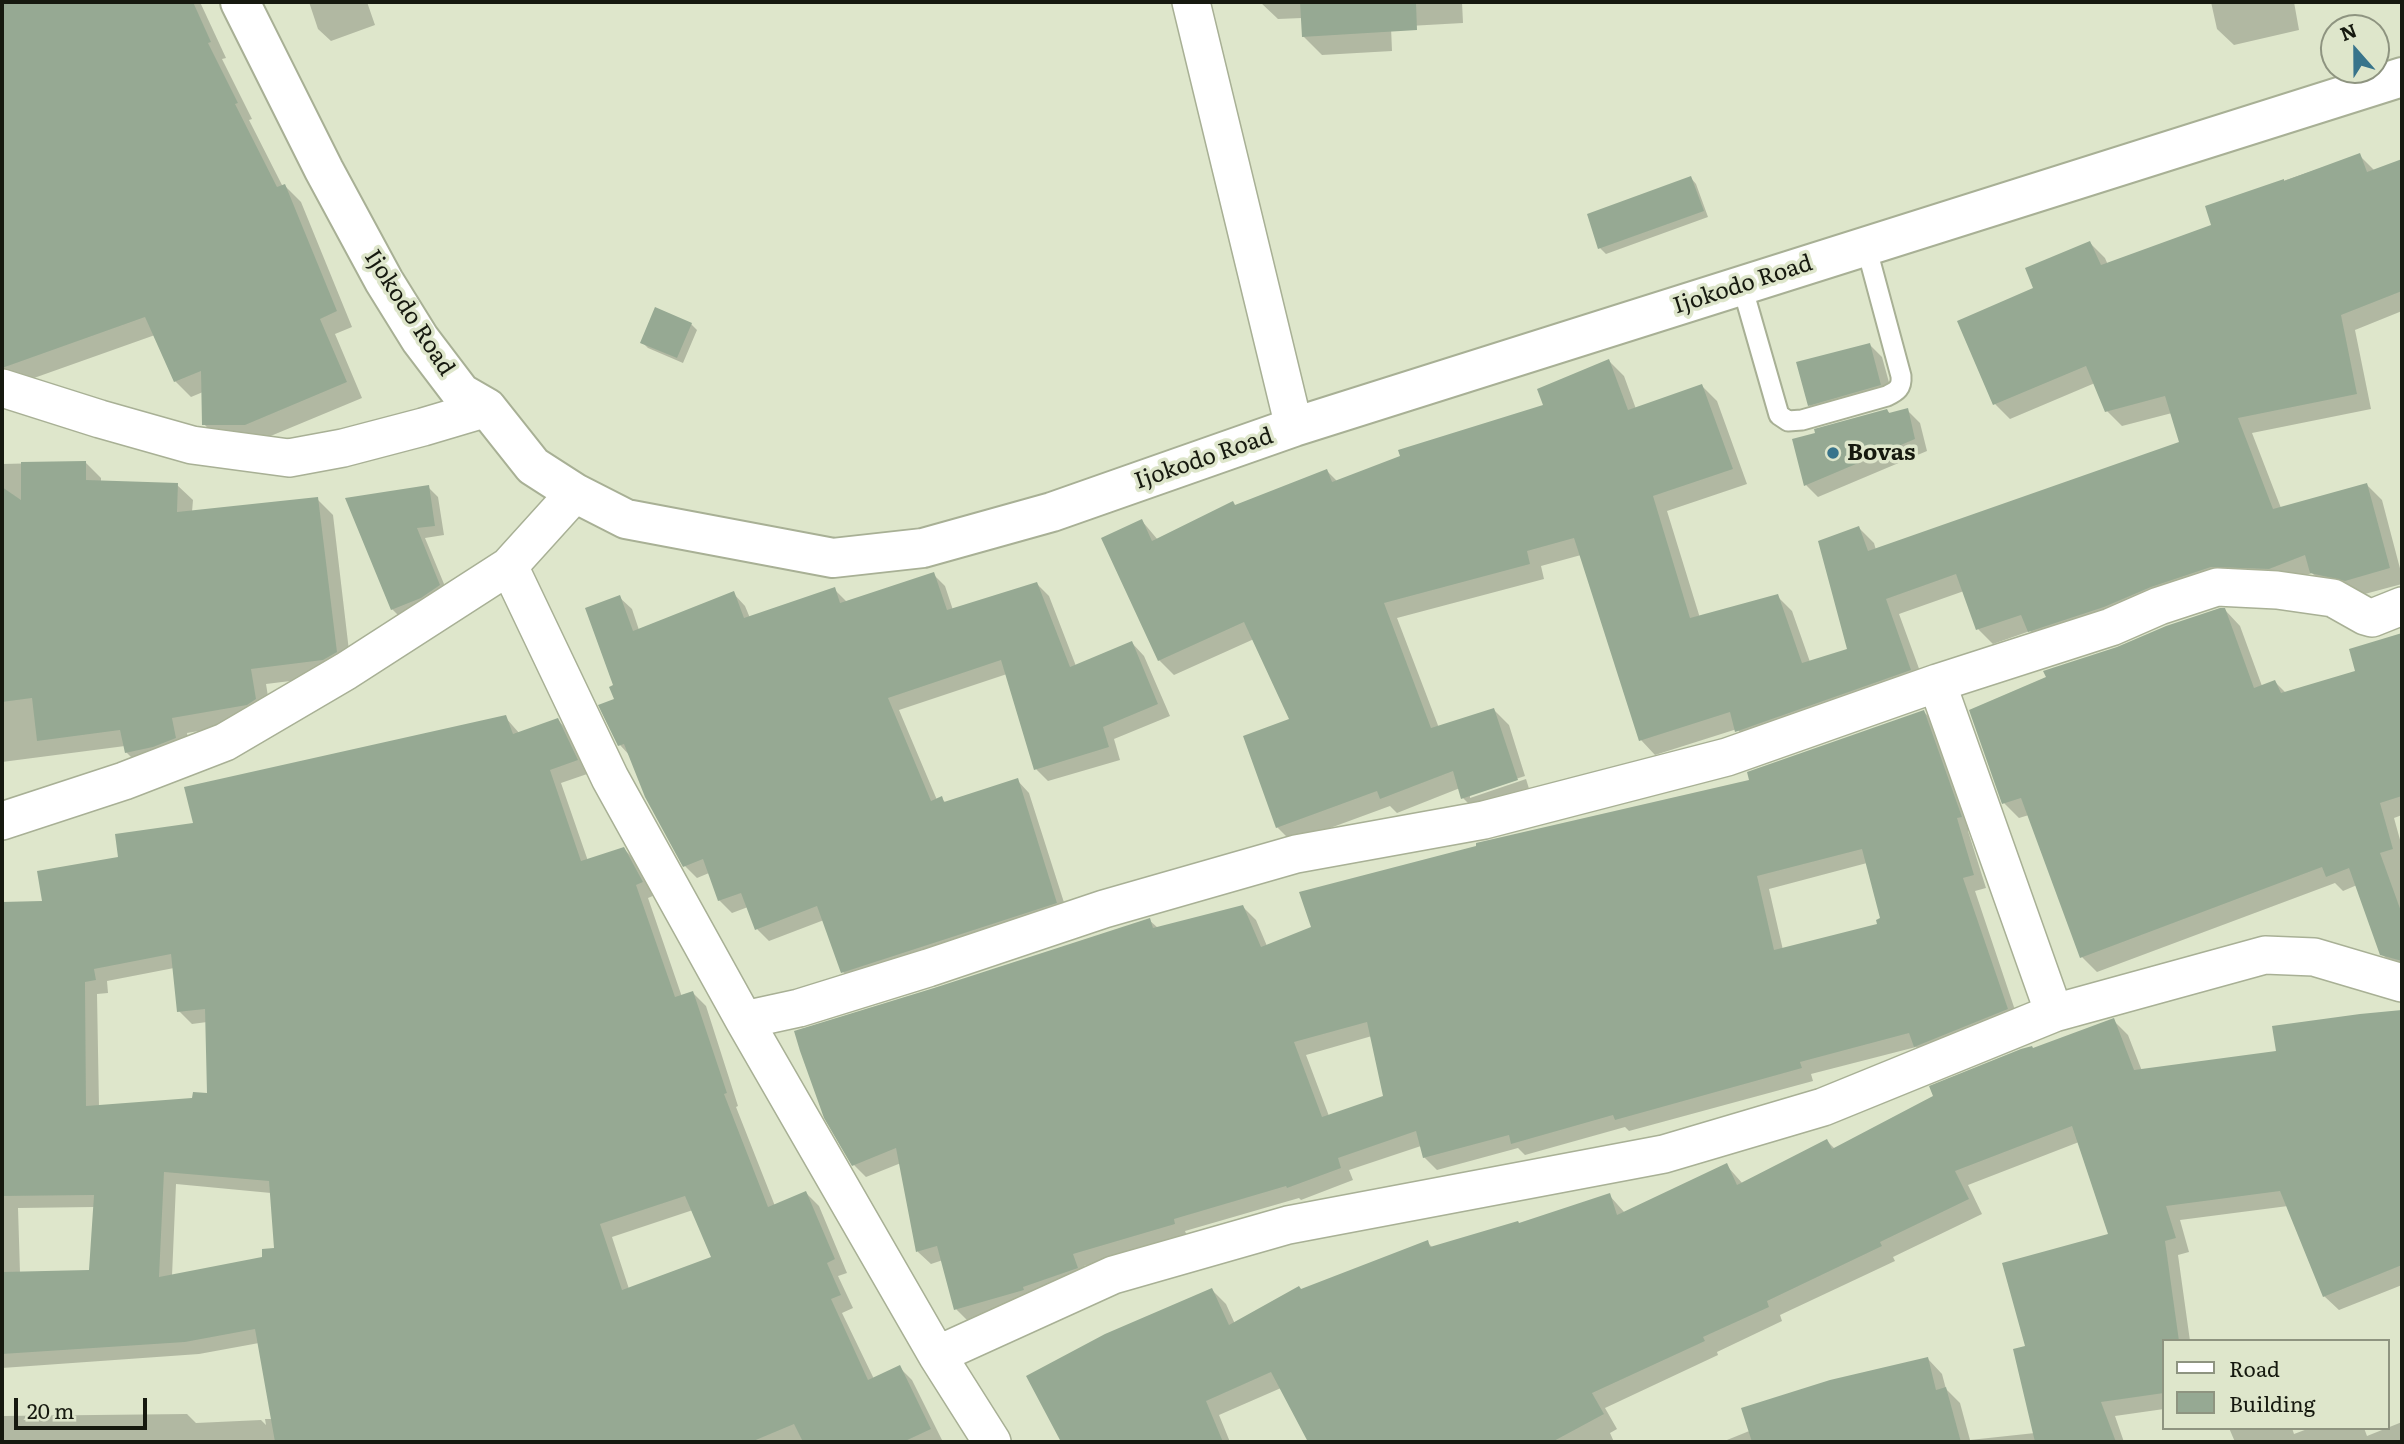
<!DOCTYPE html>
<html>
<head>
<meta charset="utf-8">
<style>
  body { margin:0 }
  #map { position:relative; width:2404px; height:1444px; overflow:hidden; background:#dee6cb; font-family:Literata,serif }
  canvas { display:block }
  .frame { position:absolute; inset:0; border:4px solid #16190f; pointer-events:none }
  .legend { position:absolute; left:2162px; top:1339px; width:228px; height:91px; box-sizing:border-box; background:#dee6cb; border:2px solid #8e9480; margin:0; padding:9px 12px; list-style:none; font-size:21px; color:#16190f }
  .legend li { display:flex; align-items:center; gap:14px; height:35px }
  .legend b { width:35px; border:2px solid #8e9480 }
  .north { position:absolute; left:2320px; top:14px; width:70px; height:70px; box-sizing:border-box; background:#dee6cb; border:2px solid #8e9480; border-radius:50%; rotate:339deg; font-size:19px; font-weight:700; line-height:28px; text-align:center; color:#16190f }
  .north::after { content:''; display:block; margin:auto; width:24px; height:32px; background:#38748b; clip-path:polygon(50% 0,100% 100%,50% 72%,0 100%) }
  .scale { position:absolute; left:14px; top:1398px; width:133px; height:32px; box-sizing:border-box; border:4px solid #16190f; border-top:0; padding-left:9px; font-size:21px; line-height:24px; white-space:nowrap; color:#16190f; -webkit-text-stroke:5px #dee6cb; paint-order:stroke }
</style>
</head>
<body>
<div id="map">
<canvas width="2404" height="1444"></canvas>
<div class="frame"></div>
<ul class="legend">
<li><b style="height:9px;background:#fff"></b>Road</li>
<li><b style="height:19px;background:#96a993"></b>Building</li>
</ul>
<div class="north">N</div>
<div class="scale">20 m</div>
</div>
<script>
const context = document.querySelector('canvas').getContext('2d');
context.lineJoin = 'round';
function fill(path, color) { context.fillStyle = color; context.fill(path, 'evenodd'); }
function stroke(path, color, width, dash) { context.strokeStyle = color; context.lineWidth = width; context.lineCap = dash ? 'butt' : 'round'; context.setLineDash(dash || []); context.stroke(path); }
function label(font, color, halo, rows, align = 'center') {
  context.font = font + ' Literata,serif'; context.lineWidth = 7; context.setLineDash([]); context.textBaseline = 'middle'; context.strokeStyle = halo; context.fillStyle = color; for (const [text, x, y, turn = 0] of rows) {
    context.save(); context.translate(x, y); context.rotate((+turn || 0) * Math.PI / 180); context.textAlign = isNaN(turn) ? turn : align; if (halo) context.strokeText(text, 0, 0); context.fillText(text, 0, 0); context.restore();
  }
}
const shadow = new Path2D(`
  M2 2H200L226 58 222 59 252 119 249 120 283 187 285 186 301 202 352 327 335 334 362 398 261 440H219L204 424 203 392 191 397 175 381 155 335 34 378 30 385 2 390Z
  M309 2H367L375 25 331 41 318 29Z
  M1260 2H1462L1463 23 1391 27 1392 51 1322 55 1303 36 1302 18 1278 19Z
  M2211 2H2294L2299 30 2234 45 2217 29Z
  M2359 155 2375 171 2402 161V311L2355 330 2371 409 2252 433 2281 508 2367 485 2382 500 2402 576V584L2361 595 2327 588 2312 573 2285 583 2044 646 2030 631 1993 644 1978 629 1964 591 1899 614 1925 685 1752 746 1737 729 1655 755 1641 740 1581 555 1541 566 1544 579 1397 618 1439 728 1494 710 1509 725 1525 776 1470 794V798L1526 779 1531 795 1478 813 1463 798 1460 788 1397 813 1390 806 1292 842 1277 827 1291 720 1254 639 1174 675 1159 660 1142 521 1158 540 1235 506 1327 471 1337 481 1545 406 1609 361 1624 376 1636 409 1702 386 1717 401 1747 484 1667 511 1700 618 1777 596 1792 611 1810 662 1849 650 1859 528 1874 543 1876 550 2181 443 2172 413 2122 426 2107 411 2095 383 2010 419 1995 404 1960 322 2036 289 2090 243 2105 258 2108 265 2214 227 2283 181Z
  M1691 178 1696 184 1708 217 1606 254 1600 248Z
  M691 324 697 330 683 363 648 348 642 342Z
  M1870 345 1882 357 1893 397 1822 417 1809 405Z
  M1907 410 1920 423 1927 451 1818 497 1806 485 1887 411 1891 414Z
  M85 462 101 478V482L177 485 193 500 192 512 317 499 333 515 351 668 339 675 266 684 271 715 263 720 187 733 191 754 142 768 126 752 125 746 2 762V464Z
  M428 487 438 497 444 535 425 538 449 596 402 619 392 609Z
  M933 574 945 586 953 610 1037 584 1049 596 1076 666 1132 643 1144 656 1170 716 1114 739 1120 760 1048 781 1036 769 1007 674 899 710 937 800 941 798 946 803 1017 780 1029 793 1068 915 855 984 843 972 824 920 769 941 757 929 748 907 732 913 719 900 709 873 697 878 684 865 631 757 620 745 615 686 619 597 632 609 639 630 733 593 745 606 750 618 834 589 847 602Z
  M2225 610 2240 626 2262 686 2275 682 2286 693 2358 672 2351 650 2402 635V815L2394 818 2402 847V971L2397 969 2382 954 2357 885 2343 891 2335 883 2097 972 2082 957 2029 815 2019 818 2004 803Z
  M1924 712 1936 724 1974 829 1968 831 1986 888 1975 891 2019 1022 1928 1059 1916 1047 1811 1074 1813 1081 1629 1131 1625 1127 1525 1155 1518 1148 1437 1170 1424 1157 1421 1146 1349 1170 1353 1180 1301 1200 1299 1198 1185 1231 1187 1236 1084 1266 1090 1280 969 1322 956 1309 943 1260 931 1264 918 1252 901 1163 866 1177 854 1165 1149 920 1158 928 1243 907 1256 920 1267 946 1751 781ZM1867 863 1882 919 1879 925 1783 950 1769 889ZM1372 1036 1385 1097 1329 1116 1306 1055Z
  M505 717 520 734 558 720 571 734 590 773 561 783 588 861 624 849 637 862 655 895 648 898 682 997 693 993 706 1006 738 1106 736 1107 775 1206 806 1193 819 1206 847 1273 838 1276 853 1308 842 1313 874 1379 899 1367 912 1380 943 1442H2V1416L187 1414 196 1423 261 1420 266 1425 265 1419H272L259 1343 199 1354 2 1368V904L44 903 120 859 195 824ZM174 968 179 1011 192 1024 207 1022 209 1095 194 1100 99 1107 97 994 108 993 107 981ZM176 1184 271 1193 276 1249 264 1258 172 1276ZM95 1207 91 1272 20 1273 18 1208ZM693 1210 713 1258 629 1289 612 1237Z
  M2113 1020 2128 1035 2142 1071 2278 1052 2275 1034 2402 1028V1285L2339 1310 2324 1296 2288 1206 2180 1220 2189 1252 2178 1255 2190 1341H2164V1409L2115 1416 2124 1442H1722L1928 1359 1942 1374 1946 1389 1960 1403 1970 1440 2035 1433 2027 1347 2110 1236 2079 1142 1968 1185 1982 1214 1893 1257 1895 1261 1780 1315 1782 1321 1717 1352 1718 1355 1605 1408 1617 1429 1610 1433 1614 1442H1310L1281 1388 1219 1415 1230 1442H1063L1028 1376 1212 1290 1226 1304 1235 1324 1301 1291 1427 1242 1433 1248 1519 1225 1609 1195 1625 1213 1727 1166 1743 1184 1827 1141 1835 1149 2034 1050Z
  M2402 1422V1442H2235L2229 1428H2292L2294 1434 2310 1428H2364L2367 1436Z`);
const building = new Path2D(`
  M2 2H193L211 42 208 43 238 103 235 104 277 187 285 184 337 311 320 319 347 382 245 425H202L201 371 174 382 145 317 2 368Z
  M1300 2H1416L1417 30 1302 37Z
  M2360 153 2367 172 2402 159V291L2341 315 2357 394 2238 418 2273 509 2367 483 2390 568 2345 581 2310 573 2305 555 2269 569 2211 567 2151 587 2104 607 2028 632 2021 615 1976 630 1956 574 1886 599 1911 670 1735 732 1730 712 1639 741 1574 538 1527 551 1530 564 1384 603 1431 728 1494 708 1518 780 1461 799 1453 771 1380 799 1377 791 1276 828 1243 736 1289 719 1244 622 1158 661 1101 538 1142 519 1152 541 1233 501 1235 505 1327 469 1332 482 1400 456 1398 450 1543 405 1537 389 1609 359 1628 410 1702 384 1733 469 1653 496 1690 618 1778 594 1802 663 1847 649 1818 541 1859 526 1868 551 2179 442 2165 396 2105 412 2086 366 1993 405 1957 321 2033 288 2025 268 2090 241 2101 265 2211 225 2205 206 2284 179V181Z
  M1691 176 1704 211 1598 249 1587 214Z
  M655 307 692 323 677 358 640 343Z
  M1870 343 1881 385 1808 406 1796 362Z
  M1908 408 1915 439 1804 486 1792 439 1815 433 1814 429 1887 409 1889 413Z
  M86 461V480L178 483 177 512 318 497 337 652 323 660 251 669 256 699 247 705 172 718 176 738 153 747 125 753 120 730 37 741 32 698 2 702V487L21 500V462Z
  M429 485 435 526 417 528 440 585 421 598 391 610 345 498Z
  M934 572 947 610 1037 582 1070 667 1132 641 1158 704 1103 727 1109 747 1034 770 1001 660 888 698 931 801 942 796 944 802 1018 778 1057 903 841 973 817 906 755 930 741 893 718 901 703 859 683 867 645 797 624 744 618 746 598 705 614 699 609 687 613 685 585 608 620 595 633 631 734 591 744 618 835 587 840 603Z
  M2220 608H2225L2254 688 2275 680 2281 693 2355 671 2349 649 2402 633V796L2380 803 2393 849 2380 853 2402 914V961L2380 955 2349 868 2326 877 2322 867 2080 958 2021 798 2002 804 1969 710 2046 677 2043 671 2117 647 2166 626Z
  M1924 710 1962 817 1957 818 1974 875 1963 878 2008 1009 1914 1047 1909 1033 1800 1062 1802 1068 1615 1120 1613 1115 1511 1144 1509 1135 1423 1158 1416 1131 1338 1158 1341 1168 1287 1188 1286 1186 1174 1219 1175 1224 1073 1254 1078 1268 1023 1287 1024 1290 954 1310 937 1246 916 1252 896 1148 852 1166 824 1118 800 1051 794 1031 934 988 1150 918 1153 928 1243 905 1261 947 1311 927 1299 892 1476 846V843L1749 780 1747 772ZM1862 849 1880 918 1876 920 1877 924 1774 950 1757 876ZM1367 1022 1383 1096 1322 1117 1294 1042Z
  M506 715 513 734 558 718 578 760 550 770 581 861 624 847 643 882 636 885 675 997 693 991 727 1093 724 1094 768 1207 806 1191 835 1259 827 1263 841 1295 831 1299 868 1380 900 1365 931 1429 903 1442H803L794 1424 751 1442H275L255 1329 185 1342 2 1354V1272L89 1270 94 1195 2 1196V902L42 901 37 871 118 857 115 834 193 823 184 787ZM171 954 177 1012 205 1009 207 1093 193 1092 192 1098 86 1106 85 982 96 980 94 969ZM164 1172 269 1181 274 1248 262 1249V1257L159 1277ZM685 1196 711 1257 622 1290 600 1224Z
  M2402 1010V1265L2323 1297 2280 1191 2166 1206 2176 1238 2165 1241 2179 1341H2164V1393L2101 1402 2116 1442H2035L2013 1349 2025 1346 2002 1263 2108 1234 2072 1126 1955 1171 1969 1199 1880 1242 1882 1246 1767 1301 1769 1307 1703 1337 1705 1341 1592 1393 1604 1414 1552 1442H1308L1271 1372 1206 1401 1223 1442H1061L1026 1376 1105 1334 1212 1288 1229 1325 1299 1286 1301 1289 1428 1240 1430 1247 1518 1221 1519 1223 1610 1193 1617 1215 1727 1163 1737 1185 1827 1139 1832 1149 1933 1096 1929 1086 2021 1049 2032 1046 2033 1048 2114 1018 2134 1070 2276 1051 2272 1026 2360 1014Z
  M1928 1357 1936 1390 1946 1387 1961 1442H1752L1741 1408 1830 1380Z`);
const service = new Path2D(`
  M1742 286 1779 415 1788 421 1802 420 1887 396C1897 391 1902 388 1901 376L1866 246`);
const minor = new Path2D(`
  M1191 2 1294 427
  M2 388 100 419 192 445 289 458 343 448 423 427 487 408
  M509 566 610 778 744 1020 937 1355 992 1442
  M1937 683 2054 1013
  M2 821 124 781 225 742 346 671 509 566 575 493
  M744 1020 799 1008 928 968 1104 909 1296 854 1484 820 1727 757 1937 683 2111 627 2159 606 2217 587 2277 590 2333 598 2365 616 2372 618 2402 606
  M937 1355 1113 1275 1288 1225 1664 1154 1823 1107 2054 1013 2265 955 2314 957 2402 983`);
const secondary = new Path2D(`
  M240 2 324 170 384 281 420 339 461 393 487 408 533 466 575 493 626 519 833 558 923 548 1052 512 1294 427 2402 77`);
const markers = [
  [1833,453,7,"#38748b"]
];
const streetNames = [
  ["Ijokodo Road",1743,285,-18],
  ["Ijokodo Road",409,313,57],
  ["Ijokodo Road",1204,459,-19]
];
const poiNames = [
  ["Bovas",1847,453]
];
fill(shadow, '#0003');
fill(building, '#96a993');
stroke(service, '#a8b095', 23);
stroke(minor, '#a8b095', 40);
stroke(secondary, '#a8b095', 42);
stroke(service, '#fff', 19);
stroke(minor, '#fff', 37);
stroke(secondary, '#fff', 38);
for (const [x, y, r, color] of markers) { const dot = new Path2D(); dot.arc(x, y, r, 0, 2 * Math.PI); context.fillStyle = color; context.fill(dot); stroke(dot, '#dee6cb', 2.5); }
label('23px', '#16190f', '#dee6cb', streetNames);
label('bold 23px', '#16190f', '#dee6cb', poiNames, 'left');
</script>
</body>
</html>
